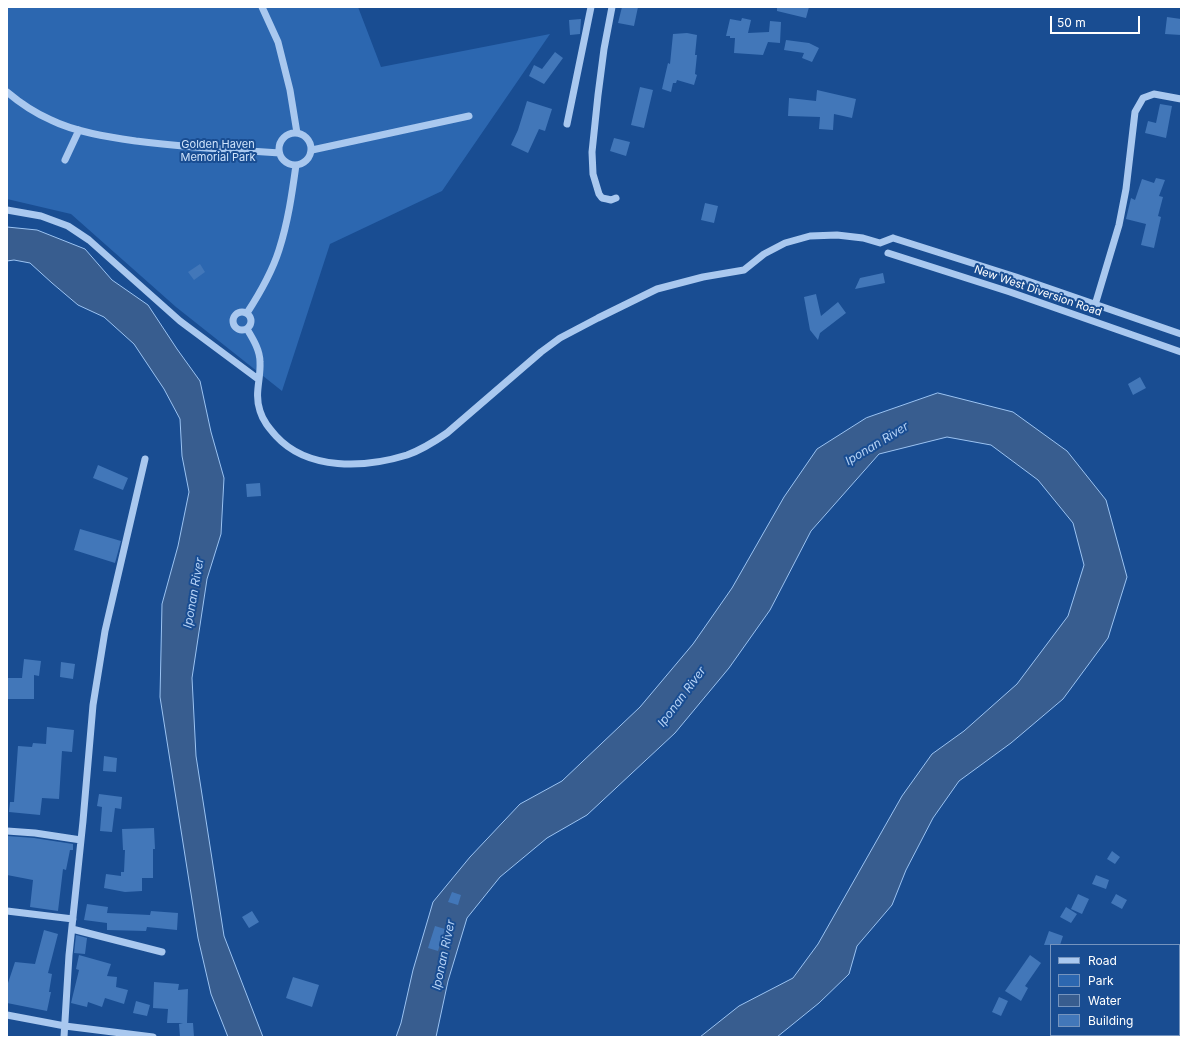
<!DOCTYPE html>
<html>
<head>
<meta charset="utf-8">
<style>
  body { margin:0 }
  #map { position:relative; width:1188px; height:1044px; overflow:hidden; background:#194d92; font-family:Inter,sans-serif }
  canvas { display:block }
  .frame { position:absolute; inset:0; border:8px solid #fff; pointer-events:none }
  .legend { position:absolute; left:1050px; top:944px; width:130px; height:92px; box-sizing:border-box; background:#194d92; border:1px solid #7594be; margin:0; padding:5px 7px; list-style:none; font-size:12px; color:#fff }
  .legend li { display:flex; align-items:center; gap:8px; height:20px }
  .legend b { width:20px; border:1px solid #7594be }
  .scale { position:absolute; left:1050px; top:16px; width:90px; height:18px; box-sizing:border-box; border:2px solid #fff; border-top:0; padding-left:5px; font-size:12px; line-height:14px; white-space:nowrap; color:#fff; -webkit-text-stroke:3px #194d92; paint-order:stroke }
</style>
</head>
<body>
<div id="map">
<canvas width="1188" height="1044"></canvas>
<div class="frame"></div>
<ul class="legend">
<li><b style="height:5px;background:#a9c8ef"></b>Road</li>
<li><b style="height:11px;background:#2c67b0"></b>Park</li>
<li><b style="height:11px;background:#385d8f"></b>Water</li>
<li><b style="height:11px;background:#4277b9"></b>Building</li>
</ul>
<div class="scale">50 m</div>
</div>
<script>
const context = document.querySelector('canvas').getContext('2d');
context.lineJoin = 'round';
function fill(path, color) { context.fillStyle = color; context.fill(path, 'evenodd'); }
function stroke(path, color, width, dash) { context.strokeStyle = color; context.lineWidth = width; context.lineCap = dash ? 'butt' : 'round'; context.setLineDash(dash || []); context.stroke(path); }
function label(font, color, halo, rows, align = 'center') {
  context.font = font + ' Inter,sans-serif'; context.lineWidth = 4; context.setLineDash([]); context.textBaseline = 'middle'; context.strokeStyle = halo; context.fillStyle = color; for (const [text, x, y, turn = 0] of rows) {
    context.save(); context.translate(x, y); context.rotate((+turn || 0) * Math.PI / 180); context.textAlign = isNaN(turn) ? turn : align; if (halo) context.strokeText(text, 0, 0); context.fillText(text, 0, 0); context.restore();
  }
}
const green = new Path2D(`
  M7 7H358L381 67 550 34 442 191 330 244 282 391 176 307 71 214 7 199Z`);
const water = new Path2D(`
  M7 227 37 230 85 249 112 280 148 305 177 349 200 381 211 432 224 478 221 534 207 579 192 678 196 756 224 936 263 1037H228L211 994 198 938 160 697 162 604 178 546 189 492 182 456 180 419 164 389 134 344 104 317 78 305 52 283 30 263 14 260 7 261Z
  M938 393 1013 412 1067 451 1106 500 1127 577 1108 638 1063 699 1011 743 959 781 933 818 906 870 892 905 857 946 849 974 819 1003 777 1037H700L739 1006 793 978 818 944 902 796 932 754 964 731 1017 684 1068 616 1084 565 1073 523 1038 480 991 445 947 437 879 454 811 531 770 610 729 668 675 733 587 815 547 838 500 877 467 918 448 981 436 1037H396L401 1023 413 970 433 902 470 857 520 804 562 781 640 707 693 644 732 588 784 497 817 449 866 418Z`);
const building = new Path2D(`
  M622 7H638L634 26 618 23Z
  M777 7H809L806 18 777 11Z
  M1167 17 1181 19V35L1165 34Z
  M742 18 751 20 748 33 769 32 770 21 781 22 780 43 768 42 763 55 734 53 735 38H730V36H726L730 19 741 21Z
  M581 19 580 34 570 35 569 20Z
  M687 33 697 35 695 55H697L695 74 697 75 694 85 677 80 676 83H673L671 92 662 89 668 63 670 64 673 34Z
  M786 40 809 43 819 48 812 62 802 58 804 53 784 50Z
  M555 52 563 58 544 84 529 76 534 65 542 69Z
  M640 87 653 90 644 128 631 125Z
  M817 90 856 99 852 118 834 114 833 130 819 129 820 117 788 116 789 98 816 101Z
  M527 101 552 109 545 131 539 129 528 153 511 145 518 130Z
  M1160 104 1172 106 1166 138 1145 133 1148 121 1156 123Z
  M614 138 630 142 626 156 610 151Z
  M1156 178 1165 180 1159 196 1163 197 1158 216 1161 217 1154 248 1141 245 1146 224 1126 219 1131 198 1135 200 1142 179 1154 183Z
  M705 203 718 206 714 223 701 220Z
  M200 264 205 272 194 280 188 272Z
  M883 273 885 283 855 289 860 278Z
  M816 294 821 316 838 302 846 313 820 333 818 340 810 330 804 297Z
  M1140 377 1146 388 1133 395 1128 384Z
  M98 465 128 478 123 490 93 478Z
  M260 483 261 496 247 497 246 484Z
  M80 529 121 541 115 563 74 550Z
  M24 659 41 661 39 676 34 675V699H7V678H22Z
  M61 662 75 664 73 679 60 677Z
  M47 727 74 730 72 752 62 751 59 799 42 798 40 815 9 812 10 802H14L18 746 32 747 33 743 46 744Z
  M104 756 117 758 116 772 103 771Z
  M99 794 122 797 121 809 115 808 112 832 100 831 102 807 97 806Z
  M154 828 155 849H153V878H142V891L125 892 104 888 106 874 121 876V872H124L125 850H123L122 829Z
  M7 836 34 838 73 844V850H70L66 870 63 869 58 911 30 907 33 880 7 875Z
  M1112 851 1120 857 1115 864 1107 859Z
  M1096 875 1109 880 1106 889 1092 884Z
  M452 892 461 895 458 905 448 902Z
  M1078 894 1089 899 1082 914 1071 909Z
  M1116 894 1127 900 1122 909 1111 903Z
  M87 904 108 907 107 913 150 915 151 911 178 913 177 930 147 927 146 931 107 930V923L84 920Z
  M1066 907 1077 914 1071 923 1060 917Z
  M252 911 259 922 249 928 242 917Z
  M435 926 445 929 438 951 428 948Z
  M44 930 58 934 48 973 52 974 49 992H51L47 1011 7 1003V986L15 962 35 964Z
  M1049 931 1063 936 1060 945H1044Z
  M76 935 87 938 85 954 74 953Z
  M79 955 111 964 107 976 117 977 116 987 128 990 124 1004 105 998 102 1007 88 1002 87 1007 71 1003 79 970 76 969Z
  M1030 955 1041 963 1025 986 1028 988 1021 1001 1005 991Z
  M293 977 319 985 312 1007 286 998Z
  M154 982 179 984 178 990 188 989 187 1023H193L194 1037H180L179 1024 183 1023H167L168 1009 153 1008Z
  M999 997 1008 1001 1001 1016 992 1012Z
  M136 1001 150 1005 147 1016 133 1013Z`);
const minor = new Path2D(`
  M262 7 278 42 290 90 297 133
  M612 7 604 49 598 95 592 152 593 174 599 194 602 198 607 199 611 200 616 198
  M7 92C20 103 35 113 51 120 75 132 109 137 136 141 184 147 232 150 279 153
  M567 124 591 7
  M279 149a16 16 0 1 1 32 0a16 16 0 1 1-32 0Z
  M312 150 469 116
  M65 160 79 130
  M7 210 41 216 68 226 89 240 180 321 258 379
  M893 238 1016 277 1181 334
  M888 253 1010 292 1181 352
  M1095 305 1119 225 1126 189 1135 112 1143 98 1154 94 1181 99
  M233 321a9 9 0 1 1 18 0a9 9 0 1 1-18 0Z
  M247 313C260 293 272 272 279 250 288 222 292 194 296 165
  M247 329C253 339 260 350 260 362 261 380 254 393 260 411 263 421 269 428 276 436 308 471 365 468 407 455 421 450 434 442 447 433L541 352 560 338 598 318 657 289 703 277 744 270 764 254 785 243 810 236 837 235 863 238 880 243 893 238
  M7 831 35 833 81 840
  M7 911 73 919
  M72 929 162 952
  M7 1015 65 1026 153 1037
  M64 1037 69 955 83 821 93 705 105 631 145 459`);
const parkNames = [
  ["Golden Haven",218,145],
  ["Memorial Park",218,158]
];
const streetNames = [
  ["New West Diversion Road",1038,291,19]
];
const waterNames = [
  ["Iponan River",877,444,-31],
  ["Iponan River",194,593,-80],
  ["Iponan River",682,697,-53],
  ["Iponan River",444,955,-78]
];
fill(green, '#2c67b0');
fill(water, '#385d8f');
stroke(water, '#9bc3f2', 1);
fill(building, '#4277b9');
stroke(minor, '#a9c8ef', 7);
label('11px', '#cfe3fb', '#194d92', parkNames);
label('11px', '#fff', '#194d92', streetNames);
label('italic 12px', '#b5d2f6', '#194d92', waterNames);
</script>
</body>
</html>
